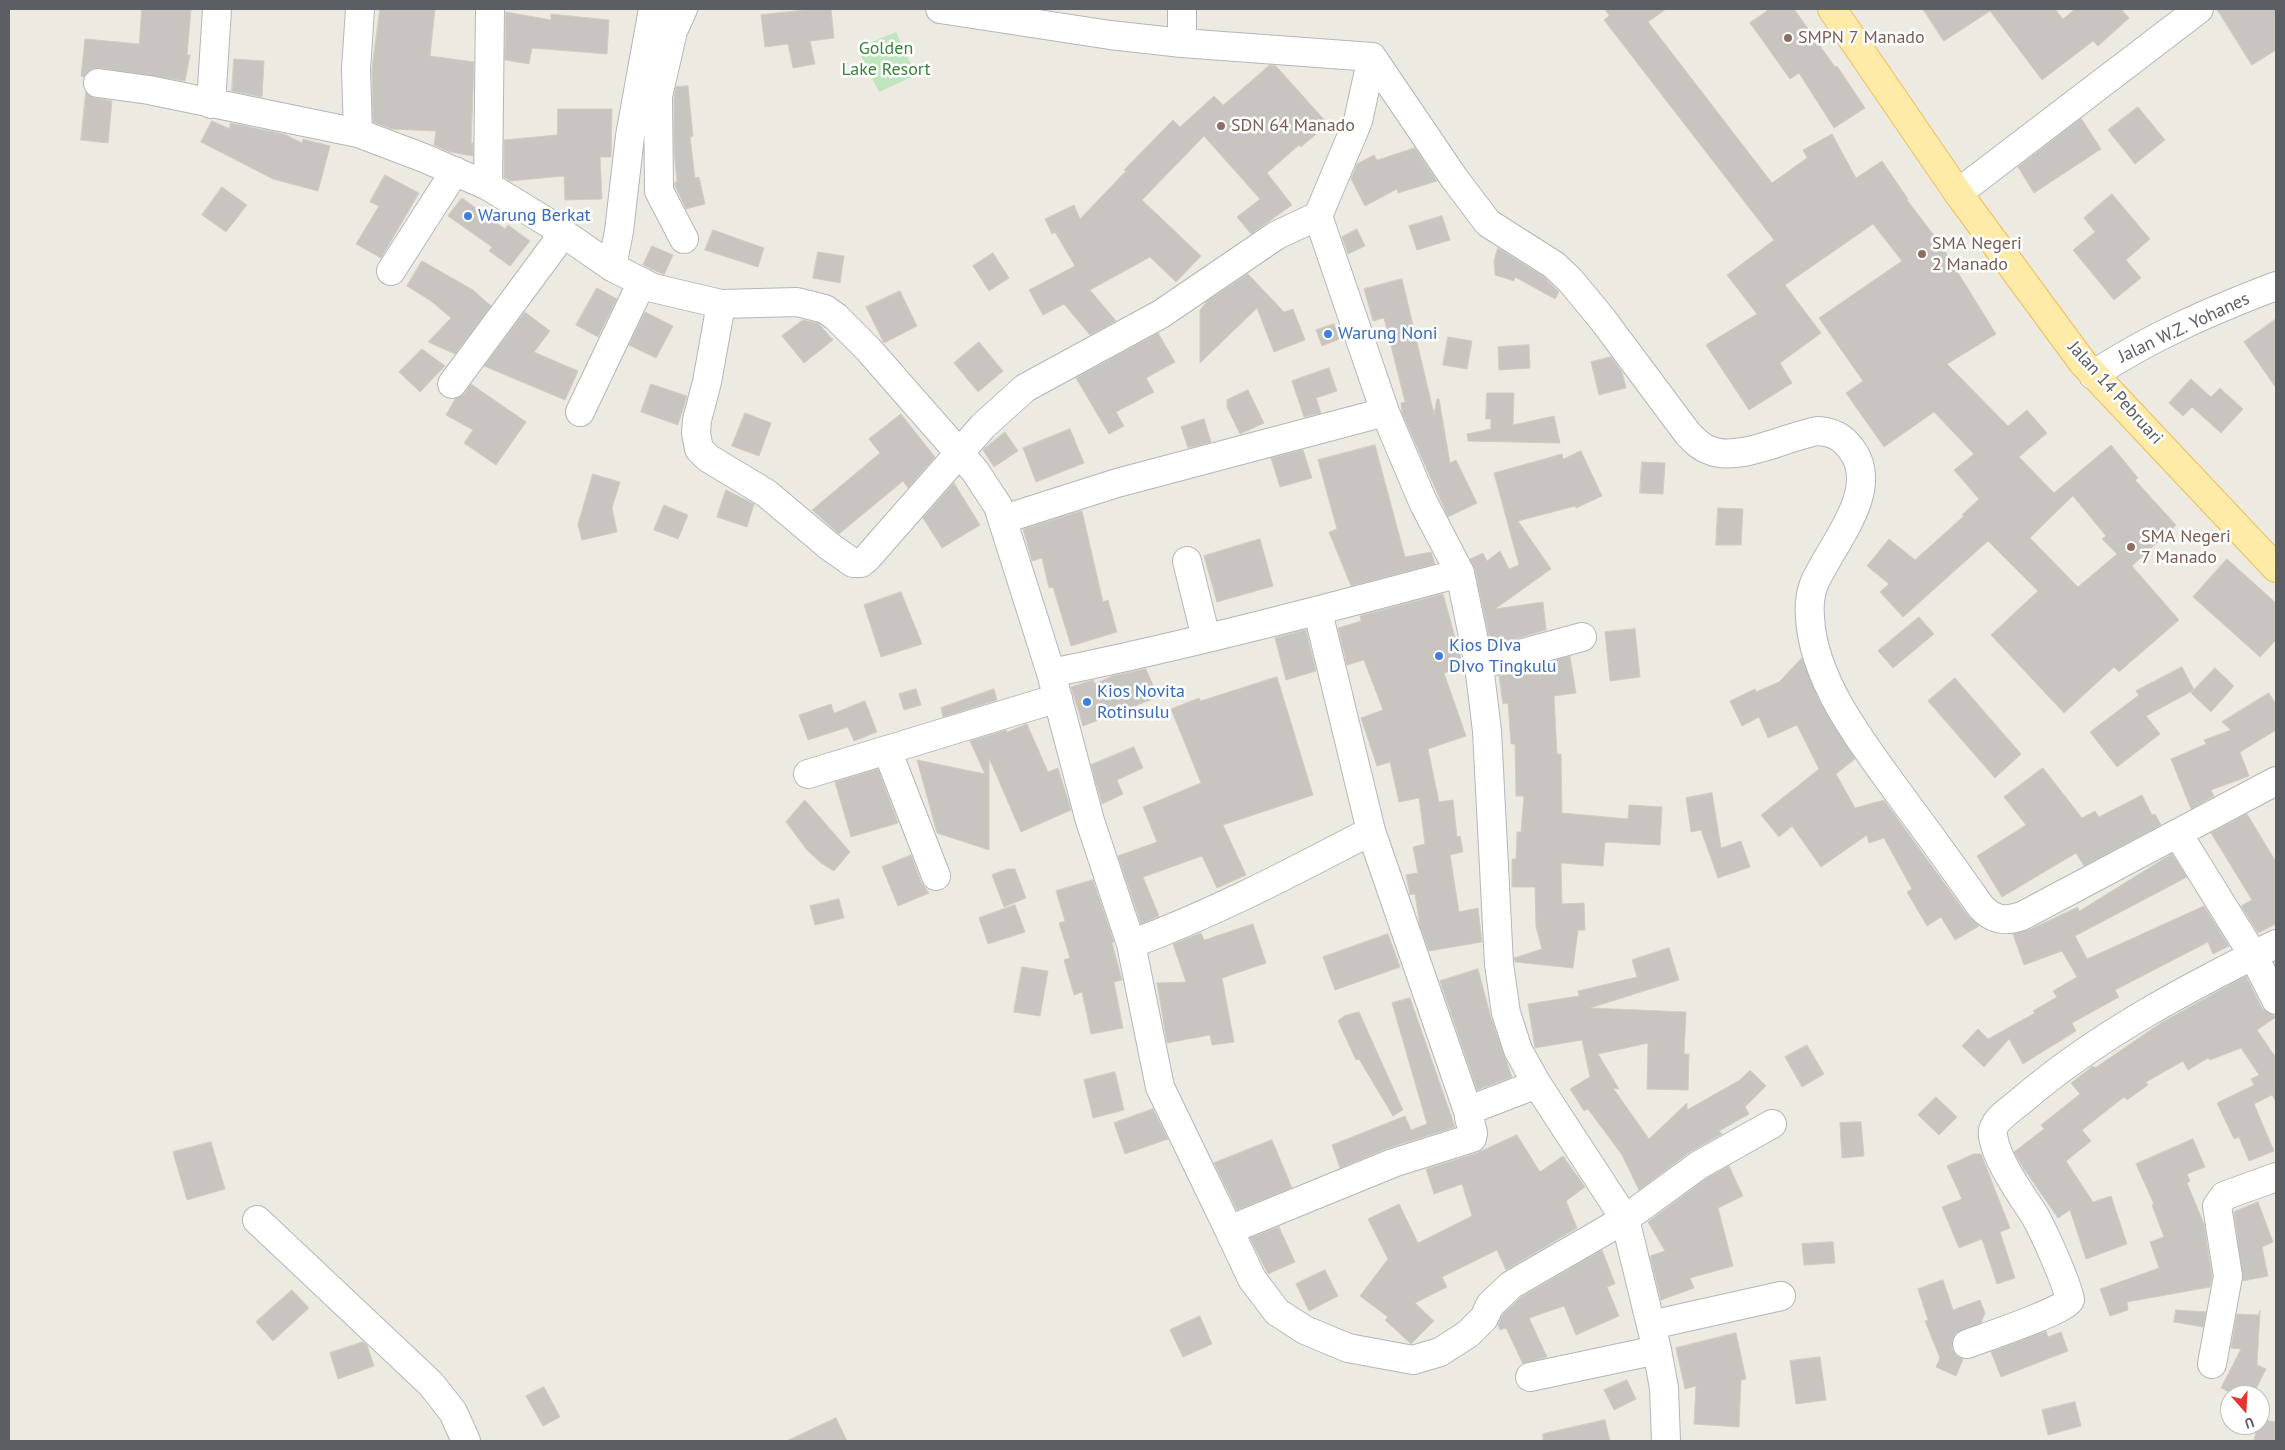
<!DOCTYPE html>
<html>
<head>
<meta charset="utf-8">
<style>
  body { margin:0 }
  #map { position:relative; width:2285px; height:1450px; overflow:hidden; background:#edeae2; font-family:"PT Sans",sans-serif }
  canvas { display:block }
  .frame { position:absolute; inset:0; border:10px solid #5b5f63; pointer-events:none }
  .north { position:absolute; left:2220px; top:1385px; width:50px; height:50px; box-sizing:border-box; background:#fff; border:1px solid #bdbfc1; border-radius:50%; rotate:161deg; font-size:14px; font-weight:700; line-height:20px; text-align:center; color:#5b5f63 }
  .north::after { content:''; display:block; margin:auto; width:18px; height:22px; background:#e6342f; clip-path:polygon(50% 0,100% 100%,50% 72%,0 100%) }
</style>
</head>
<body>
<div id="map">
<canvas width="2285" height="1450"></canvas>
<div class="frame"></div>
<div class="north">U</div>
</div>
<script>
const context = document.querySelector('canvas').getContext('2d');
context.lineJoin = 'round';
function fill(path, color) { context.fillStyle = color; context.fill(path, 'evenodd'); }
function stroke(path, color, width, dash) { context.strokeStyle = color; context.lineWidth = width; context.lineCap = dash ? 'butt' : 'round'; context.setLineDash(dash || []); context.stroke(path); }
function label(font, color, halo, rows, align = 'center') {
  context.font = font + ' "PT Sans",sans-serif'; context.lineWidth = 5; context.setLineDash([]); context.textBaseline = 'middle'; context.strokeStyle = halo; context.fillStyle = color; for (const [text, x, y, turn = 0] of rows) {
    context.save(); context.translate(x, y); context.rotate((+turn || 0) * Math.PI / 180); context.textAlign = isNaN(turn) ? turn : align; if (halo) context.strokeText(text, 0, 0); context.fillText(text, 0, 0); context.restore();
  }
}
const green = new Path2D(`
  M896 32 916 75 879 92 857 48Z`);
const building = new Path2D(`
  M142 9H191L187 55H190L185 81 100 68 92 69 84 77 81 76 85 39 139 44Z
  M380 9H435L430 56 474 62 471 143H473V156L450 152 434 145 436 131 392 129 373 122 372 69Z
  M814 9H831L834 38 810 41 815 64 793 68 788 44 765 47 761 15Z
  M1605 9H1666L1648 22 1772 183 1807 158 1803 150 1832 134 1856 178 1882 161 1908 199 1907 200 1939 242 1996 334 1947 364 2008 426 2027 410 2047 433 2019 457 2054 493 2111 445 2138 478 2135 480 2176 525 2132 566 2179 620 2119 672 2114 667 2064 713 1991 635 2038 591 1988 541 1903 617 1880 592 1889 584 1867 566 1889 539 1915 560 1964 516 1962 515 1979 499 1954 470 1974 454 1934 412 1884 447 1846 393 1863 381 1819 318 1902 261 1873 224 1785 285 1821 333 1780 363 1792 383 1749 410 1706 345 1757 314 1727 275 1774 240 1604 20 1609 16ZM2073 496 2106 536 2102 539 2117 554 2078 587 2030 538Z
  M1770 9H1794L1835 67 1837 66 1865 108 1834 128 1799 73 1790 79 1750 23Z
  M1923 9H2055L2063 19 2075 9H2121L2129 18 2098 46 2093 41 2042 80 1990 11 1944 41Z
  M2217 9H2276V50L2252 65Z
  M506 12 551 20V14L609 20 607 54 532 48 529 64 505 60Z
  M234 59 264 61 262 97 232 91Z
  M1270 65 1276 66 1328 124 1301 147 1299 145 1267 173 1292 205 1251 234 1237 217 1260 199 1204 136 1142 200 1201 256 1176 282 1150 257 1090 290 1116 321 1090 335 1064 304 1043 315 1029 290 1075 266 1055 232 1052 234 1045 219 1074 205 1080 219 1126 171 1124 170 1173 120 1180 127 1214 96 1223 105Z
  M688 86 693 136 690 137 695 178 699 177 705 204 686 209 675 186V182H677L674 151V98L676 87Z
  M86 92 95 98 112 101 108 143 81 140Z
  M2138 107 2165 140 2135 164 2108 130Z
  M558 109H612L611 157H600L602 199 565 200 564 176 510 181 504 177V140L557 135Z
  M2081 118 2101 149 2034 193 2018 167Z
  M212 121 230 129V123L284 134 302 143 303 139 330 146 318 191 273 179 201 142Z
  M1415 148 1437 181 1398 193 1397 189 1365 206 1351 179 1357 164 1374 155 1377 160Z
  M385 175 419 193 381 258 356 244 379 206 370 202Z
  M222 187 247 205 226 232 202 215Z
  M2112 194 2150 239 2126 260 2141 278 2114 300 2073 250 2095 232 2084 218Z
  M462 198 505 229 508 225 530 241 510 266 489 251 492 247 448 216Z
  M1442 216 1450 240 1417 250 1409 226Z
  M1357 229 1365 246 1348 254 1342 237Z
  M713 230 764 248 758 267 705 250Z
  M652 246 673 255 664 275 643 265Z
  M1498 248 1544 277 1559 292 1555 299 1515 277 1514 281 1495 275 1494 261Z
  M818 252 844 256 840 283 813 278Z
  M993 253 1009 278 989 291 973 266Z
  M422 261 473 290 491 306 455 354 428 342 451 318 431 301 407 286Z
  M1248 274 1284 312 1293 309 1305 340 1274 352 1257 308 1200 363V310L1207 301Z
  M1402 279 1434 414 1437 399H1439L1450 463 1456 460 1477 503 1448 517 1402 413 1401 403 1405 402 1384 318 1373 321 1364 289Z
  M597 288 617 299 598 337 576 325Z
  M900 291 917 326 884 343 866 307Z
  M525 312 550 331 534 352 578 371 565 400 484 366Z
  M645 312 673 326 656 358 629 345Z
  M2276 319V388L2244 342Z
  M803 320 818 323 833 340 804 363 782 336Z
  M1334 324 1342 338 1322 346 1316 330Z
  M1158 333 1175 362 1146 378 1154 392 1116 412 1124 426 1109 434 1076 378Z
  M1448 337 1472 341 1467 369 1443 365Z
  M979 342 1003 371 978 392 954 363Z
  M1529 345 1530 368 1499 370 1498 347Z
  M422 349 445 366 420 392 399 372Z
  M1611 357 1622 372 1626 388 1599 395 1591 362Z
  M1329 368 1337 391 1316 398 1321 413 1304 417 1292 381Z
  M2191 379 2211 397 2220 388 2243 409 2221 433 2192 407 2183 416 2169 403Z
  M471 384 526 422 496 465 464 443 473 430 446 415 455 399 464 394Z
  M651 384 687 396 678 425 641 412Z
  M1248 390 1264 423 1240 434 1227 407V400Z
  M1487 393H1514L1513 425 1554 416 1560 443 1468 441 1467 434 1491 429V419H1486Z
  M745 413 771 423 759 456 732 446Z
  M901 414 935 457 908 488 903 481 839 534 812 510 880 453 869 439Z
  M1204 419 1211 442 1188 448 1181 427Z
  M1070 429 1084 463 1036 482 1023 448Z
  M1005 432 1018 451 994 467 983 450Z
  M1375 445 1405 557 1431 552 1435 564 1351 586 1329 532 1337 529 1318 460Z
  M1303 450 1312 478 1280 487 1271 458Z
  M1581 451 1602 496 1576 508 1575 506 1518 521 1551 569 1495 609 1543 602 1546 630 1491 646 1475 570 1470 559 1483 553 1487 561 1500 551 1509 569 1519 565 1494 473 1562 454 1563 459Z
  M1642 462 1665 463 1663 494 1640 493Z
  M593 474 620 482 612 508 617 532 582 540 578 525Z
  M954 483 980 525 942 548 923 518Z
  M726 490 754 504 747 527 717 517Z
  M664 505 688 515 678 539 654 530Z
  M1718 508 1743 509 1741 545H1716Z
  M1082 511 1103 602 1108 600 1117 632 1071 646 1053 587 1049 588 1042 558 1032 561 1023 529Z
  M1260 539 1273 586 1217 602 1204 556Z
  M2227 559 2276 603V640L2260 657 2193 597Z
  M901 592 922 644 881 657 864 605Z
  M1443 594 1463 666 1444 673 1466 736 1428 749 1439 802 1453 800 1457 837 1460 836 1463 852 1450 855 1459 912 1478 908 1482 942 1429 951 1420 926 1415 894 1410 895 1406 875 1418 873 1413 847 1425 844 1419 798 1399 802 1390 762 1377 766 1361 718 1383 710 1364 660 1347 665 1338 628 1361 621 1360 616Z
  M1919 617 1934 634 1893 668 1878 651Z
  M1635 629 1640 677 1610 681 1605 632Z
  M1306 630 1316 671 1286 680 1275 638Z
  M1570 656 1576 693 1554 696 1557 754H1561L1562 813 1628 819 1629 805 1662 807 1660 845 1605 842 1603 866 1561 863 1562 904 1584 903 1585 930H1578L1573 968 1515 962 1514 958 1542 949 1536 927 1535 887H1512V859H1516L1517 832H1521L1524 796H1516L1515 744H1511L1508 703 1503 704 1499 676Z
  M1802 658 1819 700 1855 759 1836 774 1855 808 1884 800 1968 916 1979 926 1955 940 1941 917 1927 926 1907 892 1912 889 1884 838 1869 843 1867 835 1821 867 1792 826 1779 837 1761 815 1819 769 1797 725 1768 738 1759 717 1742 726 1730 701 1755 689 1756 692 1779 682Z
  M2182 667 2194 690 2146 716 2160 734 2117 767 2090 732 2139 695 2136 691Z
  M2215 668 2234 686 2211 712 2191 693Z
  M1146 669 1158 697 1083 726 1071 687 1093 680 1095 684 1112 676Z
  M1277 677 1313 795 1223 825 1246 875 1217 888 1202 856 1143 877 1159 916 1141 924 1118 856 1157 842 1143 807 1201 783 1171 709 1199 698 1200 701Z
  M1955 678 2021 754 1995 778 1928 701Z
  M916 689 921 705 904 710 899 694Z
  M994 689 997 700 943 717 941 708Z
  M2269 693 2276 704V730L2240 752 2249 776 2211 790 2214 796 2191 809 2171 759 2206 744 2204 740 2231 730 2222 722Z
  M865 701 877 732 854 741 848 727 808 740 799 715 831 704 834 713Z
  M1027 724 1048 772 1058 768 1071 810 1021 832 989 758V850L937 833 917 760 985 774 970 741 1006 730 1007 732Z
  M1134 747 1143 768 1117 780 1123 794 1102 804 1091 765Z
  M2043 768 2082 818 2095 811 2099 817 2142 795 2152 815 2155 814 2161 825 2084 866 2076 853 2002 897 1977 856 2026 825 2004 797Z
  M878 769 898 823 851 837 835 782Z
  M1712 793 1721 848 1741 841 1750 867 1718 878 1701 830 1691 832 1686 798Z
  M805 800 850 852 834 871 821 863 807 850 786 822Z
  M2247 814 2276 862V924L2258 933 2241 906 2252 900 2211 833Z
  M2172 854 2187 877 2075 936 2087 959 2204 906 2229 946 2213 954 2208 942 2115 990 2119 997 2072 1023 2076 1031 2023 1064 2009 1039 1984 1067 1962 1046 1978 1029 1988 1039 2035 1013 2033 1011 2057 997 2053 991 2077 977 2062 951 2024 965 2013 934 2029 930 2078 907 2079 911Z
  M911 855 921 882 929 893 898 906 882 867Z
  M1008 869H1015L1026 898 1004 907 992 875Z
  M1093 880 1114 942 1112 943 1122 980 1114 982 1123 1028 1091 1034 1082 992 1074 995 1064 960 1070 958 1059 923 1065 921 1056 891Z
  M839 899 844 918 815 925 810 906Z
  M1015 905 1025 932 988 944 979 918Z
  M1253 924 1266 963 1222 978 1234 1042 1212 1045 1210 1035 1167 1043 1157 983 1186 982 1173 944 1201 933 1204 940Z
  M1388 934 1400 967 1335 990 1323 957Z
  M1669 948 1679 980 1590 1008 1686 1012 1684 1054H1689L1688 1090 1647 1089 1648 1043 1598 1054 1619 1089 1613 1088 1649 1139 1687 1103V1110L1740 1080 1750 1070 1766 1086 1745 1107 1749 1114 1719 1131 1722 1134 1690 1152 1639 1190 1622 1155 1588 1109 1584 1111 1570 1089 1590 1077 1582 1040 1535 1048 1528 1004 1579 996 1578 991 1637 977 1632 960Z
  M1022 967 1048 971 1040 1016 1014 1012Z
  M1478 969 1491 1018 1512 1077 1477 1090 1440 981Z
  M2246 976 2262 1008 2276 1017 2257 1030 2276 1058V1102L2272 1095 2254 1104 2274 1151 2249 1161 2239 1137 2234 1139 2217 1103 2254 1085 2251 1079 2259 1075 2241 1048 2210 1060 2208 1058 2188 1070 2183 1061 2146 1082 2148 1085 2127 1100 2124 1097 2082 1130 2091 1141 2066 1161 2093 1202 2111 1196 2127 1244 2086 1259 2070 1210 2058 1218 2024 1169 2014 1152 2044 1129 2041 1125 2080 1094 2071 1083 2093 1066 2095 1068 2161 1023Z
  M1410 998 1455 1127 1388 1148 1340 1168 1332 1145 1405 1116 1411 1130 1427 1124 1392 1003Z
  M1359 1012 1403 1110 1393 1116 1359 1059 1356 1060 1338 1021 1344 1016Z
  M1807 1045 1824 1074 1802 1087 1785 1057Z
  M1115 1072 1124 1110 1093 1118 1084 1080Z
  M1936 1097 1957 1117 1939 1135 1918 1115Z
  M1153 1109 1168 1139 1125 1154 1114 1123Z
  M1861 1122 1864 1156 1842 1158 1840 1123Z
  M1517 1135 1540 1172 1563 1156 1585 1187 1566 1201 1577 1228 1506 1270 1497 1250 1442 1277 1447 1287 1415 1303 1434 1321 1411 1344 1385 1320 1388 1317 1360 1296 1388 1259 1368 1219 1399 1204 1418 1243 1472 1216 1462 1184 1434 1194 1426 1169 1477 1153Z
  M2193 1139 2205 1167 2187 1174 2190 1181 2187 1183 2204 1224 2212 1276 2210 1287 2127 1302 2128 1310 2110 1316 2100 1289 2159 1268 2150 1242 2164 1237 2152 1205 2154 1204 2136 1164Z
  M1272 1140 1292 1188 1237 1210 1214 1163Z
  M211 1142 225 1189 187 1200 173 1152Z
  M1974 1154H1981L2010 1228 2000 1232 2015 1278 1997 1284 1982 1239 1959 1248 1942 1207 1962 1199 1947 1166Z
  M1729 1166 1743 1196 1718 1208 1733 1266 1690 1278 1694 1288 1661 1300 1650 1256 1665 1251 1648 1222 1707 1178Z
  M2258 1202 2273 1242 2262 1247 2268 1276 2243 1281 2234 1212Z
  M1279 1227 1295 1262 1268 1274 1250 1238Z
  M1833 1242 1835 1263 1804 1265 1802 1244Z
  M1602 1250 1615 1284 1607 1287 1619 1316 1576 1335 1564 1306 1529 1318 1547 1357 1523 1364 1506 1328 1500 1330 1498 1325 1503 1314 1520 1298Z
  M1325 1270 1338 1296 1309 1311 1296 1284Z
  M1943 1280 1953 1310 1980 1300 1985 1313 1981 1323 1955 1334 1952 1342V1349L1957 1356 1963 1359 1956 1376 1936 1367 1940 1358 1925 1321 1928 1320 1918 1289Z
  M292 1290 309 1308 273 1341 256 1322Z
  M2176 1310 2206 1312 2203 1327 2174 1322Z
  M2260 1311 2257 1365 2266 1369 2253 1395H2235L2221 1388 2241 1349 2231 1348 2237 1314 2258 1315Z
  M1200 1316 1212 1344 1183 1357 1170 1330Z
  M2046 1331 2048 1337 2061 1332 2068 1351 2001 1377 1991 1352Z
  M1736 1333 1746 1379 1741 1380 1739 1427 1694 1424 1696 1386 1685 1389 1676 1348Z
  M363 1342 367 1345 374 1366 338 1379 330 1353Z
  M1820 1357 1826 1400 1796 1404 1790 1361Z
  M1627 1380 1636 1399 1614 1410 1604 1390Z
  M544 1387 560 1417 543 1426 526 1396Z
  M2075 1402 2081 1426 2048 1435 2042 1410Z
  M836 1418 847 1441H787Z
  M2260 1419 2276 1422V1441H2254Z
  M1605 1420 1610 1441H1543V1434Z`);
const minor = new Path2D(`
  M360 9 356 69 358 133 424 158 488 186 547 222 612 267 653 288 721 304 797 302 825 309 836 317 868 349 975 471 998 506 1051 673C1189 645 1325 609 1460 573L1423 502 1385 412 1318 216 1358 121 1372 57
  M683 9 673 31 658 96 659 191 684 239
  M940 9 1110 35 1182 43 1372 57 1454 178 1488 223 1554 265 1570 280 1603 320 1688 434C1694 440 1700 447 1709 450 1738 463 1787 436 1818 431 1833 432 1843 437 1852 450 1882 491 1830 546 1814 584 1810 595 1809 606 1810 617 1813 685 1870 753 1908 806 1933 839 1957 873 1981 907 1993 920 2005 922 2022 916L2276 781
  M1182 43V9
  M98 83 149 90 358 133
  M211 104 217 9
  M488 186 490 9
  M1958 193 2199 9
  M612 267 619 231 630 136 653 9
  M391 271 455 171
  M721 304 707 382 697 420 696 433 699 449 708 458 766 493 829 546 853 563H861L867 558 983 426 1025 388 1161 314 1277 235 1318 216
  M2093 375C2150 337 2213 310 2276 286
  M452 384 563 234
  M580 412 642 282
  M1004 519 1117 483 1385 412
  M1187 561 1206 638
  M1460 573 1479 665 1487 731 1499 964 1506 1013 1518 1050 1537 1084 1625 1219 1657 1350 1664 1388 1666 1441
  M1318 612 1371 831 1469 1114
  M1479 665 1582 637
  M1051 673 1090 821 1131 944 1160 1087 1229 1230 1393 1163 1472 1138 1473 1133 1469 1117 1472 1109 1537 1084
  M887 750 936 876
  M808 774 1058 698
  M2178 834 2253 955 2276 1000
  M1131 944C1215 913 1292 872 1371 831
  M257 1220 431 1384 453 1412 466 1441
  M1229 1230 1252 1279 1277 1312 1305 1330 1348 1348 1413 1360 1440 1352 1468 1334 1484 1318 1490 1305 1511 1285 1625 1219 1699 1165 1772 1124
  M1651 1325 1781 1296
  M1967 1344C1983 1338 2064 1311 2070 1300 2067 1283 2044 1232 2035 1216 2021 1194 1997 1162 1993 1136 1990 1121 2012 1109 2022 1100 2098 1035 2187 988 2276 944
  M2212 1364 2228 1276 2217 1206 2224 1196 2276 1177
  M1530 1377 1657 1350`);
const major = new Path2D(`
  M1832 9 1958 193 2083 363 2276 568`);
const markers = [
  [1788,38,5,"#8d6e63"],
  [1221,126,5,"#8d6e63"],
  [468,216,5,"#3f7fe0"],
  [1922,254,5,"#8d6e63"],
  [1328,334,5,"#3f7fe0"],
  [2131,547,5,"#8d6e63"],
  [1439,656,5,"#3f7fe0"],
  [1087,702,5,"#3f7fe0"]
];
const educationNames = [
  ["SMPN 7 Manado",1798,38],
  ["SDN 64 Manado",1231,126],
  ["SMA Negeri",1932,244],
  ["2 Manado",1932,265],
  ["SMA Negeri",2141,537],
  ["7 Manado",2141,558]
];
const parkNames = [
  ["Golden",886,49],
  ["Lake Resort",886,70]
];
const shopNames = [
  ["Warung Berkat",478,216],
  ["Warung Noni",1338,334],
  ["Kios DIva",1449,646],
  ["DIvo Tingkulu",1449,667],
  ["Kios Novita",1097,692],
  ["Rotinsulu",1097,713]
];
const streetNames = [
  ["Jalan W.Z. Yohanes",2184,328,-25],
  ["Jalan 14 Pebruari",2115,393,48]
];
fill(green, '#c1e5bf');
fill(building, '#c8c5c0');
stroke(building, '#d2ccc1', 1);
stroke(minor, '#b3b6ba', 30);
stroke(major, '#efbd5a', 30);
stroke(minor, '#fff', 28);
stroke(major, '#feeba7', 28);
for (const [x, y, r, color] of markers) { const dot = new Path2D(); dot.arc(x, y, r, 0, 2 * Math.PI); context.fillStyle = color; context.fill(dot); stroke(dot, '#fff', 2); }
label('18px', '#785e54', '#fff', educationNames, 'left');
label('18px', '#378637', '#fff', parkNames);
label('18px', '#366cbe', '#fff', shopNames, 'left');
label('18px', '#5b5f63', '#fff', streetNames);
</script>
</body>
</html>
